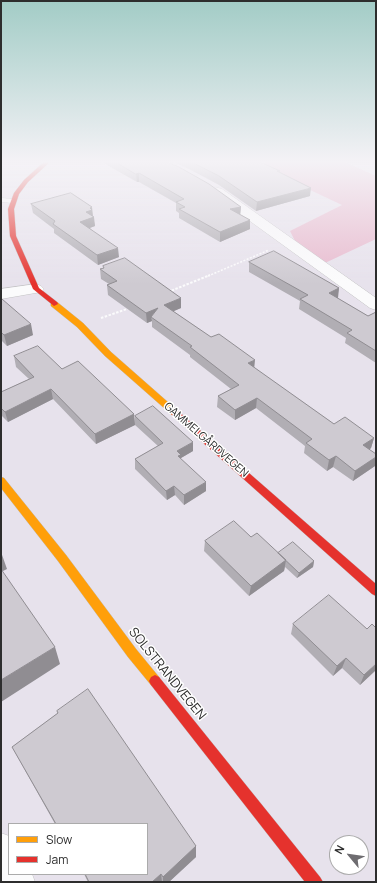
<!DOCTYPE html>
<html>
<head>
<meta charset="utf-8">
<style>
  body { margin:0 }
  #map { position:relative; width:377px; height:883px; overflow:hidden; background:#e7e2ec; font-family:Manrope,sans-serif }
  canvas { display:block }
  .frame { position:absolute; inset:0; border:2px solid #2d2d2d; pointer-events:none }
  .legend { position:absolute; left:8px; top:823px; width:140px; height:52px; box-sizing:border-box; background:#fff; border:1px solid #ababab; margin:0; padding:5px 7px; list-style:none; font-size:12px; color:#2d2d2d }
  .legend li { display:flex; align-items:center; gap:8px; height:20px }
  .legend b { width:20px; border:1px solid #ababab }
  .north { position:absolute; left:329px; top:835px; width:40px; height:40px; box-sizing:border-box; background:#fff; border:1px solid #ababab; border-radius:50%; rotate:299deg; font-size:11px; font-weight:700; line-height:16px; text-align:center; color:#2d2d2d }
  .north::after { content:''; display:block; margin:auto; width:14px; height:18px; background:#6e6c70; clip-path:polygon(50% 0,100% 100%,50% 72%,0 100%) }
</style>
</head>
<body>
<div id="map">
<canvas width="377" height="883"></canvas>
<div class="frame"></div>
<ul class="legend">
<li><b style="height:5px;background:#ff9f0a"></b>Slow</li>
<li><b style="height:5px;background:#e5322d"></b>Jam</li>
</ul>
<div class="north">N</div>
</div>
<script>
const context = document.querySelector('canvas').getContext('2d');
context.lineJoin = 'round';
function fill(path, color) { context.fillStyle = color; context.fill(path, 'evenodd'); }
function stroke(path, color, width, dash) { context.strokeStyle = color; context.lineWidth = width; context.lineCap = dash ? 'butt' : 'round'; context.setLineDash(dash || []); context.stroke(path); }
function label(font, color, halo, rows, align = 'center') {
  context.font = font + ' Manrope,sans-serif'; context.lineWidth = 3; context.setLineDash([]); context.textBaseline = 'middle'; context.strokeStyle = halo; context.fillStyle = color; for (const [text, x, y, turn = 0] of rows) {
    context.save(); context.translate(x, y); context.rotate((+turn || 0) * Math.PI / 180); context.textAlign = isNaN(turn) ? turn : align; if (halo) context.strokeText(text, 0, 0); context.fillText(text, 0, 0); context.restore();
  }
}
const green = new Path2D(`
  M264 161H343L376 176V239L325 263 295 241 290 231 342 205 257 165 266 162Z`);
const pathFar1 = new Path2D(`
  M208 276 269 250`);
const path = new Path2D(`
  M168 292 210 275
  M101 318 130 308`);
const lane = new Path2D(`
  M1 198 13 199 16 201 13 203 1 202Z`);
const street = new Path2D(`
  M218 188 222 189 376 298V310L370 308 214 195 212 192 214 189Z
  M36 284 41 286 44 289 41 292 1 299V289Z
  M1 833 9 836V874H32L35 882H1Z`);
const slow = new Path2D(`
  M51 302H57L83 323 111 352 178 411 179 413 178 415H172L105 356 77 327 51 306Z
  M1 477 4 478 66 555 136 649 159 677 161 681 159 685 155 687 151 685 128 657 58 561 1 488Z`);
const jam = new Path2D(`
  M45 161H51L28 182 19 194 14 209 16 236 39 288 57 302 58 304 54 306 33 289 10 236 8 209 14 193 24 180Z
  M175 410 178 411 376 584V596L372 594 172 415 171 413Z
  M155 675 159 677 320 877 323 882H305L151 685 149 681 151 677Z`);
const wall = new Path2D(`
  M100 161H165L241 207 240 215 250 220V229L220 242 179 218V213L176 211V203L139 182H137Z
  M171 161H258L279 173 310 196 256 211 219 185 189 169Z
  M31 204 93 216V217L95 226 90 228 119 257 98 265 54 233V229L33 213Z
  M249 262 339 288 337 298 368 316 376 312V363L345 343 346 338 299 309 300 301 249 272Z
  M103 266 181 308 173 311 334 424 374 438 371 448 369 450 375 466 353 481 333 467 327 471 304 453 305 446 256 408 235 420 217 407 218 396 231 389 190 357V355L152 327V321L147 323 108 295 107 285 109 284 101 279 100 269 103 268Z
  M1 299 33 335 7 346 1 340Z
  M14 356 62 369 134 414 135 425 96 444 53 399 8 422 1 415V392L29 379 16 367Z
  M135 416 193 451 181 458V459L206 491 184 505 175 495 167 500 135 469V459L158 446 135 425Z
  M251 537 278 553 314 561 313 567 297 578 285 567 284 571 249 596 204 551 205 541Z
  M293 624 376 670 360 685 342 668 333 676 291 634Z
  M57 711 196 846V857L169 882H88L84 874H147V824H55L12 747 58 713Z`);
const shadedWall = new Path2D(`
  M139 173V182H137L136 174Z
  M311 188 310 196 256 211 257 202Z
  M92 207 93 216 92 217H94L95 226 81 231 80 222 86 212 90 208Z
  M241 207 240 216 230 209Z
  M250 220V229L220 242V232Z
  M118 248 119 257 98 265 97 255Z
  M339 288 338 298 327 303 329 293Z
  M181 298V308L165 315 164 305Z
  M158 308 151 317 152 321 147 323 146 313Z
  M31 324 33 335 7 346 4 335Z
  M255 360 254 370 248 363Z
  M51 389 53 399 8 422 5 412Z
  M257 398 256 408 235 420V410Z
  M134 414 135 425 96 444 95 434Z
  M374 438 371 448 361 456 363 445Z
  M193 442V451L181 458V464L177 451Z
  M336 456 333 467 327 471 329 460Z
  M376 457V463L375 466 353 481 355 471Z
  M206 482V491L184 505V495Z
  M174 486 175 495 167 500 166 491Z
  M1 552 7 569 1 572Z
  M286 560 284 571 249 596 251 586Z
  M314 561 313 567 297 578 299 573Z
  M55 647 60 664 1 702V680Z
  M346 658 342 668 333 676 337 666Z
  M376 664V670L360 685 364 675Z
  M196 846V857L169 882H163V877Z
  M161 874 162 882H152Z`);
const building = new Path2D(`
  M114 161H165L179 167 209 184 241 207 230 209 250 220 220 232 179 209 185 207 176 202 184 199 139 173 136 174Z
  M190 161H258L280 171H277L311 188 257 202 219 176Z
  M71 193 92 207 90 208 92 210 86 212 94 217 80 222 118 248 97 255 53 224 55 221 31 204Z
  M274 251 339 288 329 293 368 316 376 312V351L347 333 352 330 300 299 308 295 249 262Z
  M125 258 181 298 164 305 211 337 219 334 255 360 248 363 334 424 345 417 374 438 363 445 376 454V457L355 471 336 456 329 460 306 443 312 439 257 398 235 410 218 396 239 385 190 347 192 346 151 317 158 308 146 313 107 285 117 281 100 269 104 268 103 266Z
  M1 299H2L31 324 4 335 1 332Z
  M38 346 62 369 78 361 134 414 95 434 51 389 5 412 1 408V392L34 377 14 356Z
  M153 406 193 442 177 451 181 455 178 456 206 482 184 495 174 486 166 491 135 459 163 443 135 416Z
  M234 521 251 537 257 533 286 560 251 586 205 541Z
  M293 542 314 561 299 573 278 553Z
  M1 569 55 647 1 680Z
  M329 595 367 629 372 624 376 628V664L364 675 346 658 337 666 293 624Z
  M88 689 196 846 163 877 161 874 152 882H89L85 874H147V824H56L12 747 58 713 57 711Z`);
const streetNames = [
  ["GAMMELGÅRDVEGEN",206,440,41]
];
const nearStreetnames = [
  ["SOLSTRANDVEGEN",167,674,51]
];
fill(green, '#e8bace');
stroke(lane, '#c2c2c3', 1);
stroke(street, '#c2c2c3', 1);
stroke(slow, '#c2c2c3', 1);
stroke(jam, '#c2c2c3', 1);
stroke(pathFar1, '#fbfbfc', 1.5, [2, 1.5]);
stroke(path, '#fbfbfc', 2, [2.5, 1.5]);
fill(lane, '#fbfbfc');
fill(street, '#fbfbfc');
fill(slow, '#ff9f0a');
fill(jam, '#e5322d');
fill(wall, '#b1aeb4');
fill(shadedWall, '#908d92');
fill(building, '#cecad1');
stroke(building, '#908d92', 1);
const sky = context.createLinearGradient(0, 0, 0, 284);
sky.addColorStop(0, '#a2ccc6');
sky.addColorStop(0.57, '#f4f2f6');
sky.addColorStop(1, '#f4f2f600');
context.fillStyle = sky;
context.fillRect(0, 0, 377, 284);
label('11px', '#2d2d2d', '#fff', streetNames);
label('13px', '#2d2d2d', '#fff', nearStreetnames);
</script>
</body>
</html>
